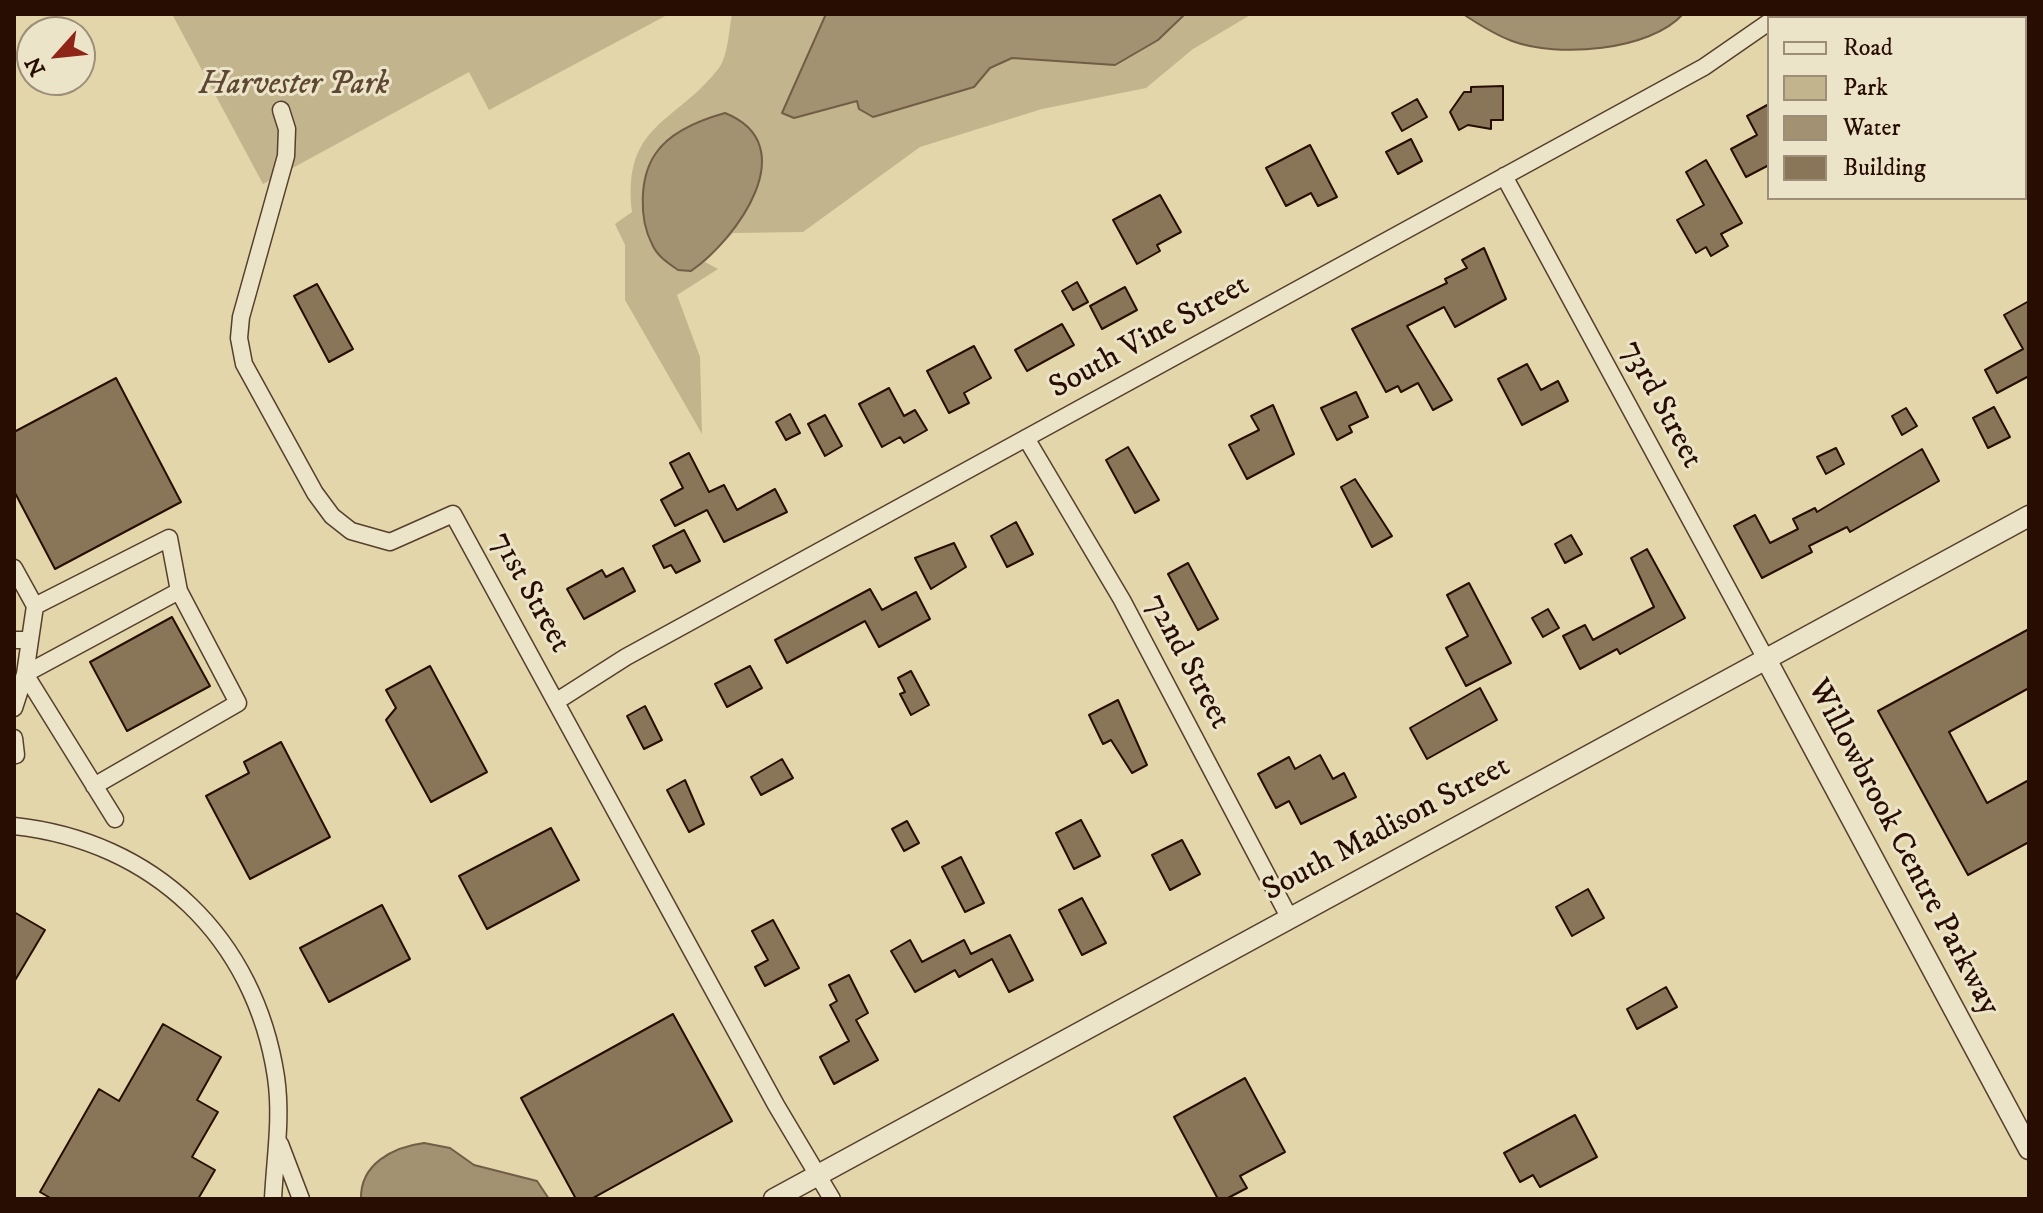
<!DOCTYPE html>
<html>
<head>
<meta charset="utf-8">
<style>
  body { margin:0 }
  #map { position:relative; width:2043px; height:1213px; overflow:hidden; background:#e2d6aa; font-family:"IM FELL DW Pica",serif }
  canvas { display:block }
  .frame { position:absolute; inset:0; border:16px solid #280d02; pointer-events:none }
  .legend { position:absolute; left:1767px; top:16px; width:260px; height:184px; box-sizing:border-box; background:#ece4c8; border:2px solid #9e8e79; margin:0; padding:10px 14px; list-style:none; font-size:24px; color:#280d02 }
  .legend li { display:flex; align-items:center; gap:16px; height:40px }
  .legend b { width:40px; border:2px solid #9e8e79 }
  .north { position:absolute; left:16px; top:16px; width:80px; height:80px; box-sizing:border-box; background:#ece4c8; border:2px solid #9e8e79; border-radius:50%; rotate:243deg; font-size:22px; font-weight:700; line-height:32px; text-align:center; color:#280d02 }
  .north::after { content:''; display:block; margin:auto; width:28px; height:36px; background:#8f2418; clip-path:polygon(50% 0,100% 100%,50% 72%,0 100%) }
</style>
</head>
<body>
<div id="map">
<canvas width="2043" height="1213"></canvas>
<div class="frame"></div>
<ul class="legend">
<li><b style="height:10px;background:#ece4c8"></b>Road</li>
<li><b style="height:22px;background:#c2b48d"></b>Park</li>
<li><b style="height:22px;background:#a39271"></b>Water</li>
<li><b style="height:22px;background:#897659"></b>Building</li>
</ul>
<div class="north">N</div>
</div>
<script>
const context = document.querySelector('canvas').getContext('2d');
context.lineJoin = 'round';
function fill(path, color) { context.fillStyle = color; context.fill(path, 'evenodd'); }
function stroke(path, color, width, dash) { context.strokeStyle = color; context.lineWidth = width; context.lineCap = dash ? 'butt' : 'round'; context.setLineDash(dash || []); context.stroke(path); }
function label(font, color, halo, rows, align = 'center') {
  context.font = font + ' "IM FELL DW Pica",serif'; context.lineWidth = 6; context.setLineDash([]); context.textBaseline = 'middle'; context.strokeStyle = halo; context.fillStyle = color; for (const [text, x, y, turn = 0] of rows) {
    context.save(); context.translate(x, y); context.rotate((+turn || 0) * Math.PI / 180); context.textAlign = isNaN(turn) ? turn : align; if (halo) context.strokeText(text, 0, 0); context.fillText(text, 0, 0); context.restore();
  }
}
const green = new Path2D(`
  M172 14H669L489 110 469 72 263 184Z
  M732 14H1252L1193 49 1146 88 1042 109 920 147 803 232 733 233 705 262 718 269 677 295 700 357 702 434 625 300V245L615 224 632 212C622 123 676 124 719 68 728 56 729 29 732 14Z`);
const water = new Path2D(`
  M826 14H1185L1158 40 1115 65 1012 58 990 68 974 87 873 117 859 109 857 101 794 118 782 113Z
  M1463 14H1683C1650 51 1557 58 1512 41 1496 35 1478 24 1463 14Z
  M725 113C805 145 737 239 691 271L678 270C668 263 657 256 652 244 639 219 639 177 656 153 671 131 700 120 725 113Z
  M424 1143 450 1148 474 1165 537 1181 549 1199H361C360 1164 393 1147 424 1143Z`);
const building = new Path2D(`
  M1503 86V120H1491V129L1468 125 1459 130 1450 112 1464 92H1471V87Z
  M1417 99 1427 117 1402 131 1392 113Z
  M1769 104V165L1746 177 1731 149 1757 135 1747 116Z
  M1411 139 1422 161 1398 174 1386 152Z
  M1310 145 1337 197 1318 206 1311 193 1286 206 1266 168Z
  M1706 160 1742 223 1721 234 1728 246 1711 256 1706 247 1696 253 1677 220 1704 205 1686 172Z
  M1160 195 1181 232 1157 245 1160 251 1137 264 1113 220Z
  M1484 248 1506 299 1455 327 1444 307 1407 326 1452 400 1433 410 1418 383 1401 392 1398 386 1386 392 1352 329 1447 283 1445 279 1467 268 1462 260Z
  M1077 282 1088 302 1073 310 1062 291Z
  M317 284 353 349 329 362 294 296Z
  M1125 287 1137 310 1102 329 1090 306Z
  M2029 301V376L1997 393 1985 370 2023 349 2004 315Z
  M1062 324 1074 345 1027 371 1015 350Z
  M974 346 991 378 964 393 969 403 949 413 927 371Z
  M1527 364 1541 390 1558 381 1568 401 1522 425 1498 379Z
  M116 378 181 502 55 569 14 491V432Z
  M889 388 904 416 915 410 927 430 904 443 900 437 882 447 859 404Z
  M1356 392 1368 417 1349 426 1352 432 1337 440 1321 408Z
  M1273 405 1294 454 1247 479 1229 445 1259 430 1251 416Z
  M1994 407 2010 437 1988 448 1973 418Z
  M1906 408 1917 426 1902 435 1892 416Z
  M790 414 800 433 786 440 776 422Z
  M825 415 842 446 825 456 808 424Z
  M1128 447 1159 500 1135 513 1106 460Z
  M1836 448 1844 464 1826 474 1817 457Z
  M1922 449 1939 481 1850 532 1847 527 1809 546 1812 552 1762 578 1734 526 1755 515 1770 543 1798 529 1793 519 1815 508 1817 512Z
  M689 453 709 492 724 485 737 510 775 489 787 512 724 542 707 510 675 526 661 500 683 488 670 463Z
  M1355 479 1392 536 1372 547 1341 487Z
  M1016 522 1033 554 1007 567 991 536Z
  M684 530 700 561 676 573 671 565 664 568 653 546Z
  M1571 535 1582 554 1565 563 1555 544Z
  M954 543 966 567 931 589 915 558Z
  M1647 549 1685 618 1620 654 1617 649 1580 669 1563 636 1585 625 1593 640 1654 607 1631 558Z
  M1188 563 1218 619 1198 630 1168 574Z
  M623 568 635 591 584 619 567 589 602 570 606 577Z
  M1469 583 1511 663 1466 686 1446 648 1468 636 1447 595Z
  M870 589 882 610 916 592 930 619 879 647 865 621 787 663 775 640Z
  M1548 609 1559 628 1543 637 1532 618Z
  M172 617 210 686 127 731 90 662Z
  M2029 629V688L1949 732 1987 803 2029 780V842L1968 875 1878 711Z
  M430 666 487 772 431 802 386 720 396 708 386 690Z
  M750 666 762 688 727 707 715 684Z
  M911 671 929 705 911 715 900 694 905 692 898 678Z
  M1480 688 1497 720 1427 759 1410 728Z
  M1118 700 1147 765 1132 773 1111 740 1103 744 1089 715Z
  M645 706 662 740 644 749 627 716Z
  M281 742 330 837 250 879 206 796 249 773 244 762Z
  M1320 755 1333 779 1344 773 1356 797 1301 824 1289 801 1276 808 1258 774 1289 757 1295 769Z
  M782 759 793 778 761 795 751 777Z
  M685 780 704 824 689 832 667 790Z
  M1081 820 1100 856 1074 869 1056 833Z
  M907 821 919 843 904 851 892 829Z
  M551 828 579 880 487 929 459 876Z
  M1182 840 1200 874 1170 890 1152 855Z
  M961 857 984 903 965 912 942 867Z
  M1588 889 1604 918 1572 936 1556 907Z
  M1082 898 1106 943 1082 955 1059 910Z
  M382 905 410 959 329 1002 300 948Z
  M14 912 45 930 14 982Z
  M773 920 799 968 765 986 755 967 768 960 752 931Z
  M1010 935 1033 980 1009 992 992 959 959 977 955 970 915 992 891 951 910 940 922 962 964 940 971 954Z
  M849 975 868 1013 856 1020 878 1060 834 1084 820 1057 849 1041 830 1005 837 1001 829 985Z
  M1666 987 1677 1007 1637 1029 1627 1009Z
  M673 1014 732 1121 591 1199H576L521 1098Z
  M163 1024 221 1057 197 1100 218 1112 192 1157 215 1170 198 1199H52L40 1192 99 1089 119 1101Z
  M1245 1078 1285 1152 1240 1176 1247 1188 1226 1199H1218L1174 1117Z
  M1575 1115 1597 1157 1540 1187 1533 1175 1520 1182 1504 1153Z`);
const minor = new Path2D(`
  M2025 14 2029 21
  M1777 18 1784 14
  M281 110 287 129 286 156 241 317 239 338 244 364 315 493 332 516 351 531 390 542 453 514 776 1105 832 1199
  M1504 176 1767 661
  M1026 438 1122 600 1289 917
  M14 568 35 606
  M14 640H30
  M557 701 626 657 1704 67 1769 22
  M14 708 25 674 35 606 169 538 179 591
  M14 738 16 755
  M94 786 238 703 179 591 25 674 115 819
  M14 826C154 841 255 938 276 1077 282 1118 275 1158 273 1199
  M280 1144 301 1199`);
const tertiary = new Path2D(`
  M1767 661 2029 1149
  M774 1199 2029 516`);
const parkNames = [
  ["Harvester Park",294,86]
];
const streetNames = [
  ["South Vine Street",1150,338,-29],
  ["73rd Street",1660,405,62],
  ["71st Street",529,593,61],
  ["72nd Street",1186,662,62],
  ["South Madison Street",1387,830,-28],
  ["Willowbrook Centre Parkway",1902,848,62]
];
fill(green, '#c2b48d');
fill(water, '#a39271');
stroke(water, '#725d45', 2);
fill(building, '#897659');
stroke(building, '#280d02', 2);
stroke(minor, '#563f2c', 19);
stroke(tertiary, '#563f2c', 23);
stroke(minor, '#ece4c8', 16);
stroke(tertiary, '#ece4c8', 20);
label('italic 32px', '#5e4733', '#ece4c8', parkNames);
label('32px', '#280d02', '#ece4c8', streetNames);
</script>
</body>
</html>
